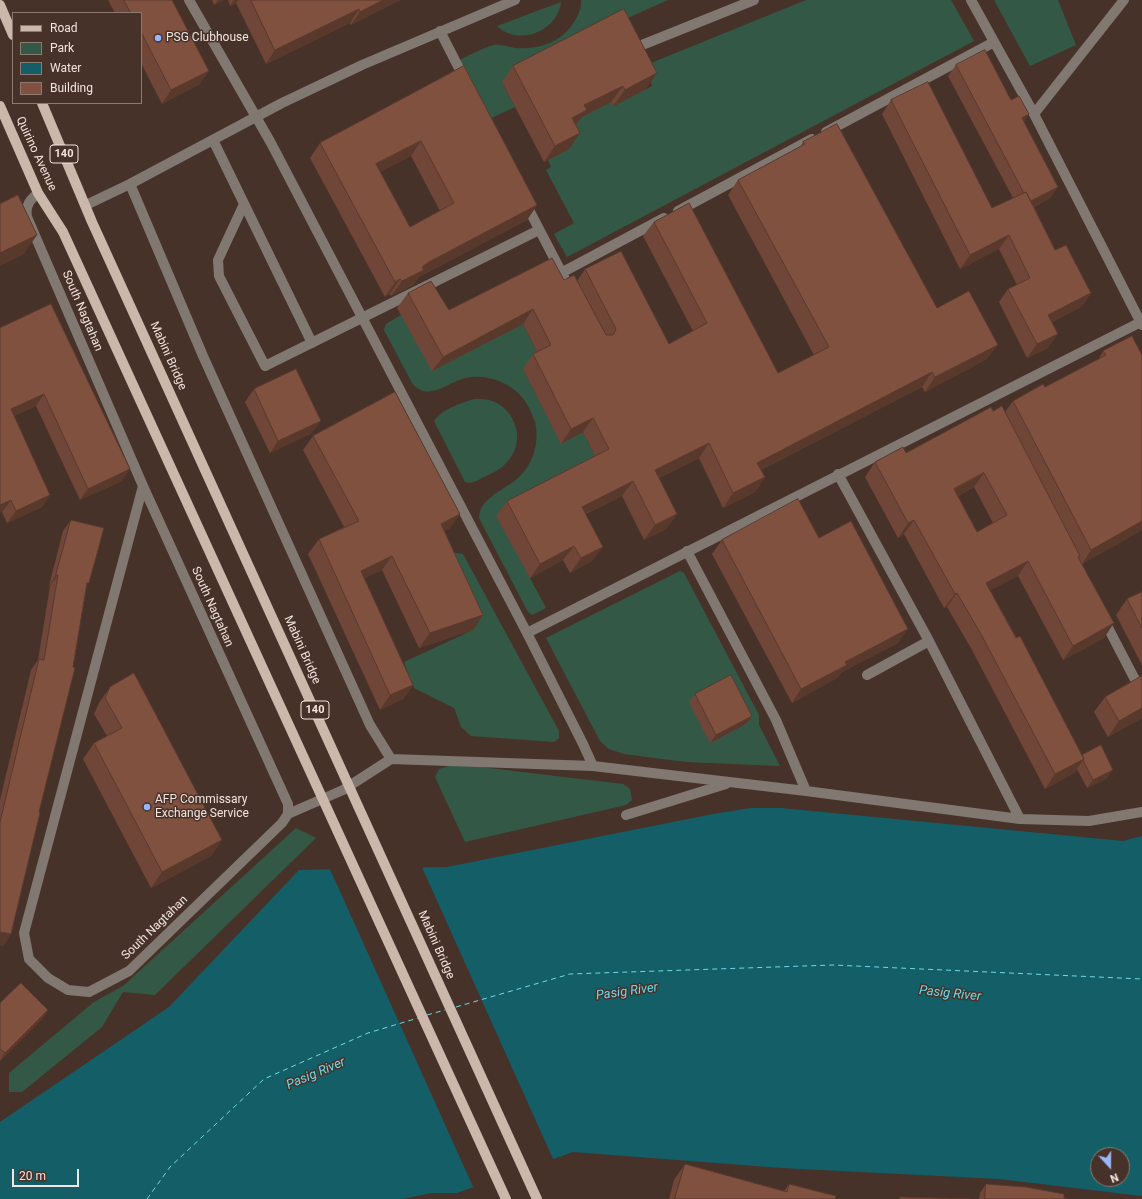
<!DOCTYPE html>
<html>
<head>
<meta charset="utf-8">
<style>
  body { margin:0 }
  #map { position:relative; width:1142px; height:1199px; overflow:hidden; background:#47322a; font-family:Roboto,sans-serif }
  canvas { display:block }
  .legend { position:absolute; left:12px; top:12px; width:130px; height:92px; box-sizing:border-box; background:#47322a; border:1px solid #8b7972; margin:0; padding:5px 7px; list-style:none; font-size:12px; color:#f2e4df }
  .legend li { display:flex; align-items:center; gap:8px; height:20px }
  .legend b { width:20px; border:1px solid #8b7972 }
  .north { position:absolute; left:1090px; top:1147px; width:40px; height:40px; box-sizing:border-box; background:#47322a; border:1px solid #8b7972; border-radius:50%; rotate:159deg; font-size:11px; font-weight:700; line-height:16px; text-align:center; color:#f2e4df }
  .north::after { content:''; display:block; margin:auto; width:14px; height:18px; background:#97b6fd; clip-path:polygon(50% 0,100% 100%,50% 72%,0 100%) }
  .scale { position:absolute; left:12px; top:1169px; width:67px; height:18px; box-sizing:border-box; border:2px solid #f2e4df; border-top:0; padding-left:5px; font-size:12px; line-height:14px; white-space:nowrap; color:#f2e4df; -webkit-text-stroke:3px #47322a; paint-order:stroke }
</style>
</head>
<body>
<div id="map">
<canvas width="1142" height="1199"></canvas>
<ul class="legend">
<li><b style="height:5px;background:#cbb8aa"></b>Road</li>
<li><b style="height:11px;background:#335946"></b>Park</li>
<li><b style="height:11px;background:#145f67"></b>Water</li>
<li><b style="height:11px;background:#815140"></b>Building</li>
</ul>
<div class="north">N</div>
<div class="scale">20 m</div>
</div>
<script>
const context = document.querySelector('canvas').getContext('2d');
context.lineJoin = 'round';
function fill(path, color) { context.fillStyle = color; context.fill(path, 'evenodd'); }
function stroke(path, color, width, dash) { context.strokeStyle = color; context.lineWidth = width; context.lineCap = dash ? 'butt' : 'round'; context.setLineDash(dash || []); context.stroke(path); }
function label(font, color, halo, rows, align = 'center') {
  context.font = font + ' Roboto,sans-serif'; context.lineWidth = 3; context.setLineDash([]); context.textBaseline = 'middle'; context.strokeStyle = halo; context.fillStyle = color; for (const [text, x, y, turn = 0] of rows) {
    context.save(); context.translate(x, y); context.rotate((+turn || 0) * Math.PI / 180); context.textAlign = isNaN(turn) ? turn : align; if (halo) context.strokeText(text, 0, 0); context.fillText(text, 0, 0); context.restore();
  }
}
const green = new Path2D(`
  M581 0H668L612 25 502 82 515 107 487 120 457 61C469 56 482 48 494 45 500 44 509 47 515 48 536 50 560 43 572 25 577 18 582 9 581 0Z
  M806 0H951L974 41 567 257 554 234 574 223 546 170 551 167 548 160 568 149 566 108H598L611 102 614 106 652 86 646 65Z
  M994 0H1058L1076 45 1030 66Z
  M561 2C558 31 519 47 497 26Z
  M401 315 456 358 523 324 541 360 523 369 561 443 583 432 599 464 530 578 546 608 532 615 528 612 479 518C479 497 508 489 520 476 529 467 534 456 536 444 537 435 537 425 533 417 528 403 520 392 507 385 495 378 480 375 466 378 447 382 428 403 412 383L384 330 386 324Z
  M474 399C482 399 490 399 497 403 518 415 524 443 508 461 502 469 491 474 482 478 477 481 471 484 465 482L434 421C444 408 459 404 474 399Z
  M455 553 463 554 559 731V738L554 742 471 736 461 727 454 708 414 688 404 662 473 630 445 557Z
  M680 571 684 573 759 715V725L780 766 686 762 624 754 609 749 600 741 546 638Z
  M455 764 623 784 630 789 632 800 626 805 465 842 435 777 439 769Z
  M296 828 316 838 155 995 123 992 102 1027 22 1092H9V1073L94 1002 123 986Z`);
const water = new Path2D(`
  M751 808H781L1123 841 1142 836V1196L999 1179 782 1168 573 1152 457 1193H432L402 1199H0V1122L169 1007 299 870 447 867 713 814ZM1098 1155H1122V1179H1098Z`);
const pier = new Path2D(`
  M421 865 554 1161 474 1189 329 867Z`);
const ferry = new Path2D(`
  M456 1007 570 974 833 965 1142 979
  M427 1015 445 1010
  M147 1199 170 1167 264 1079 368 1033 418 1018`);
const minor = new Path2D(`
  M189 0 271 143 527 633 583 744 593 766
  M971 0 1034 114 1142 325
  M440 31 465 80
  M642 45 754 0
  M1034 114 1124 0
  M826 132 994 42
  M213 140 312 343
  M130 184 282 103 362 65 515 0
  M38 193C30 200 25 205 27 217L143 486 288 804V814L282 823 129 971 89 992 68 990 48 978 29 959 24 933 143 486
  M525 202 565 279
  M244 204 218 260 219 276 265 366 539 230
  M86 205 130 184 203 356 370 725 391 759
  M678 211 812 139
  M561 273 664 218
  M838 474 929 641 1020 819
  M687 551 776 720 806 791
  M1103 618 1142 693
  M527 633 1141 322
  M867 675 929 641
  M288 814 343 790 391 759 593 766 806 791 1020 819 1089 821 1142 812
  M626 815 726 784`);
const major = new Path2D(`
  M0 5 13 35
  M42 103 92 222 537 1199
  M0 106 38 193 63 232 506 1199`);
const wall = new Path2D(`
  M108 0H172L200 84 162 104 141 63V13H115Z
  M212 0H224L214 5Z
  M228 0H400L351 25 350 23 266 64 236 3 230 6Z
  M956 65 1011 100 1024 122 1058 187 1050 198 1034 207 1055 250 1091 293 1081 307 1052 322 1048 348 1027 358 999 302 1008 289 1017 285 999 249 960 269 882 114 891 100 992 208 1013 198 948 76Z
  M464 66 537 205 527 220 419 277 413 285 391 296 390 294 385 297 310 158 320 143ZM411 156 440 211 410 227 380 172Z
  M513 66 646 89 613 106 611 102 582 117 576 125 569 149 544 162 502 82Z
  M803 142 937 308 987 359 925 392 922 387 761 470 765 477 755 492 723 508 699 458 659 478 677 514 666 529 644 540 622 496 586 514 592 561 570 573 563 560 530 578 496 516 507 501 595 456 583 432 561 444 523 369 533 354 537 352 523 324 432 371 397 308 408 293 449 310 564 280 577 281 585 269 669 344 693 331 643 236 654 222 778 373 814 355 728 195 738 180 800 147Z
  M0 328 122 481 80 500 36 406 14 416 42 507 7 523 2 512Z
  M1103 351 1142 355V530L1082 564 1104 638 1063 660 1018 576 990 590 1082 755 1107 778 1087 788 1077 769 1074 773 1045 789 972 650 947 607 944 608 904 534 898 538 865 477 875 462 906 453 993 411 1005 412 1013 401 1045 387 1098 360ZM974 487 993 523 977 532 958 496Z
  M254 389 312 433 270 453 245 402Z
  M313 436 460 514 450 528 444 531 483 615 473 630 419 648 382 570 364 578 413 685 403 699 380 710 308 554 319 539 344 527 303 450Z
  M71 520 86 587 39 812 11 934 3 946 0 945V800L31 670 38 660 50 586H49L63 531Z
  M819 538 898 643 842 672 837 678 792 703 712 554 722 540Z
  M1142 592V665L1116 615 1127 599Z
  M110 687 222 840 211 856 151 888 83 759 94 743 107 736 94 714 99 703Z
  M695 694 752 716 746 724 710 743 689 702Z
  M1105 697 1142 718 1108 737 1094 712Z
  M0 1003 48 1010 43 1018 0 1061Z
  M685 1164 784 1191 789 1184 835 1199H669L674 1180Z
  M986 1184 1064 1198 1068 1199H979L980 1193Z`);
const shadedWall = new Path2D(`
  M218 0H224L214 5Z
  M234 0H238L236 3 230 6Z
  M383 0H400L351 25 360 12Z
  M359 9 350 23 266 64 275 50Z
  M209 71 200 84 162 104 171 90Z
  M657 73 646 89 613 106 625 90Z
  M623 86 611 102 582 117 575 126 572 118 584 105Z
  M1029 114 1021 126 1022 118Z
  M580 133 569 149 544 162 555 146Z
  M421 141 411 156 366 179 376 164Z
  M1058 187 1050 198 1021 213 1029 202Z
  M537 205 527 220 419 277 413 285 391 296 402 281 429 262Z
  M37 235 23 255 0 266V253Z
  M1009 235 999 249 960 269 970 255Z
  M400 279 390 294 385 297 395 282Z
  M1091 293 1081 307 1038 329 1048 315Z
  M533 309 523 324 432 371 443 357Z
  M1058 334 1048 348 1027 358 1037 344Z
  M998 345 987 359 925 392 935 377Z
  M932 372 922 387 747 477 757 463Z
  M44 394 36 406 2 421 11 409Z
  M593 418 583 432 561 444 571 429Z
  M321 421 312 433 270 453 278 441Z
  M709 443 699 458 644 485 655 470Z
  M130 469 122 481 80 500 88 489Z
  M984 473 974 487 944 504 954 489Z
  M765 477 755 492 723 508 733 493Z
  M633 481 622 496 571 521 582 507Z
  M50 495 42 507 7 523 16 511Z
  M11 500 2 512 0 513V505Z
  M460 514 450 528 430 539 441 524Z
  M677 514 666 529 644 540 655 525Z
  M914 520 904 534 898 538 908 523Z
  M1142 521V530L1082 564 1091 550Z
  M574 546 563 560 530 578 540 564Z
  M603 547 592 561 570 573 581 558Z
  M392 556 382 570 351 585 361 571Z
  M1028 561 1018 576 976 598 986 583Z
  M56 575H58L50 586H49Z
  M957 593 947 607 944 608 955 594Z
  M483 615 473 630 419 648 430 633Z
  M1114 623 1104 638 1063 660 1073 646Z
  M908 629 898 643 842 672 837 678 792 703 801 689 845 662Z
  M413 685 403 699 380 710 390 695Z
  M1142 708V718L1108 737 1119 721Z
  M752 716 746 724 710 743 716 735Z
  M1084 759 1074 773 1045 789 1055 774Z
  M1113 770 1107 778 1087 788 1093 780Z
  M222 840 211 856 151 888 162 872Z
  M0 932 11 934 3 946 0 945Z
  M48 1010 43 1018 0 1061 5 1053Z`);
const building = new Path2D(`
  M124 0H172L209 71 171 90 141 32V13H131Z
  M251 0H383L360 12 359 9 275 50Z
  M624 9 657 73 625 90 623 86 584 105 587 110 572 118 580 133 555 146 513 66Z
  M985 50 1011 100 1019 96 1029 114 1022 118 1058 187 1031 201 1026 192 1024 193 956 65Z
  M464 66 537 205 429 262 422 267 424 270 402 281 400 279 395 282 320 143ZM421 141 454 203 410 227 376 164Z
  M928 82 992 208 1026 192 1055 250 1066 245 1091 293 1048 315 1058 334 1037 344 1008 289 1030 278 1009 235 970 255 891 100Z
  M837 124 937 308 969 291 998 345 935 377 932 372 757 463 765 477 733 493 709 443 655 470 677 514 655 525 633 481 582 507 603 547 581 558 574 546 540 564 507 501 609 449 593 418 571 429 533 354 551 345 533 309 443 357 408 293 431 281 449 310 552 258 564 280 574 275 606 335H613L616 330 615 327 585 269 621 251 669 344 707 323 654 222 689 203 778 373 829 347 738 180 805 144 803 142Z
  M18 195 37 235 0 253V204Z
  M51 304 130 469 88 489 44 394 11 409 50 495 16 511 11 500 0 505V328Z
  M1132 336 1142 355V521L1091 550 1013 401 1043 384 1045 387 1106 355 1103 351Z
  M296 369 321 421 278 441 254 389Z
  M395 392 460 514 441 524 483 615 430 633 392 556 361 571 413 685 390 695 319 539 359 521 313 436Z
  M1002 406 1080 556 1078 557 1114 623 1073 646 1028 561 986 583 1016 638 1020 636 1084 759 1055 774 982 636 957 593 955 594 914 520 908 523 875 462 903 447 906 453 991 407 993 411ZM984 473 1007 515 977 532 954 489Z
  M798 499 819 538 851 521 908 629 845 662 847 665 801 689 722 540Z
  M71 520 104 528 89 583H87L73 667 75 668 39 812 40 813 11 934 0 932V822L39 659 44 660 58 575H56Z
  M1142 592V628L1127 599Z
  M134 673 222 840 162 872 94 743 122 728 105 698 110 687Z
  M731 675 752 716 716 735 695 694Z
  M1142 676V708L1119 721 1105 697Z
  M1101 745 1113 770 1093 780 1083 760 1084 759 1082 755Z
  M21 983 48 1010 5 1053 0 1049V1003Z
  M685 1164 787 1192 789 1184 836 1196 835 1199H675Z
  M986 1184 1026 1187 1064 1194V1198L1068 1199H985Z
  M900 1197 969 1199H900Z`);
const markers = [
  [158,38,4,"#97b6fd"],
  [147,807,4,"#97b6fd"]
];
const shields = [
  [64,154,28],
  [315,710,28]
];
const shieldNames = [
  ["140",64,154],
  ["140",315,710]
];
const poiNames = [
  ["PSG Clubhouse",166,38],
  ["AFP Commissary",155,800],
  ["Exchange Service",155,814]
];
const streetNames = [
  ["Quirino Avenue",36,154,65],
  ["South Nagtahan",82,311,67],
  ["Mabini Bridge",168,356,66],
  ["South Nagtahan",212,607,66],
  ["Mabini Bridge",302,650,66],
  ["South Nagtahan",155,928,-44],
  ["Mabini Bridge",436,945,66]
];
const waterNames = [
  ["Pasig River",627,992,-8],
  ["Pasig River",950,994,6],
  ["Pasig River",316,1074,-23]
];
fill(green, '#335946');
fill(water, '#145f67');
fill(pier, '#47322a');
stroke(ferry, '#6fd9e7', 1, [5, 4]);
stroke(minor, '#817871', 10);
stroke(major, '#cbb8aa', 10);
fill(wall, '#6f4637');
fill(shadedWall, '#5a392d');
fill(building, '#815140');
stroke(building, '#5a392d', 1);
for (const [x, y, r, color] of markers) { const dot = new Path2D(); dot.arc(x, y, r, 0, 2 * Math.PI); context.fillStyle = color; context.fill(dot); stroke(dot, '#47322a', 1.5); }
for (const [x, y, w] of shields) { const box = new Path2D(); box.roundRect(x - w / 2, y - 9, w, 18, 3); context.fillStyle = '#47322a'; context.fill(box); stroke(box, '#f2e4df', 1); }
label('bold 11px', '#f2e4df', null, shieldNames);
label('12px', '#f2e4df', '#47322a', poiNames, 'left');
label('12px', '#f2e4df', '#47322a', streetNames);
label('italic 13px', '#6fd9e7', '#47322a', waterNames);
</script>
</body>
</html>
